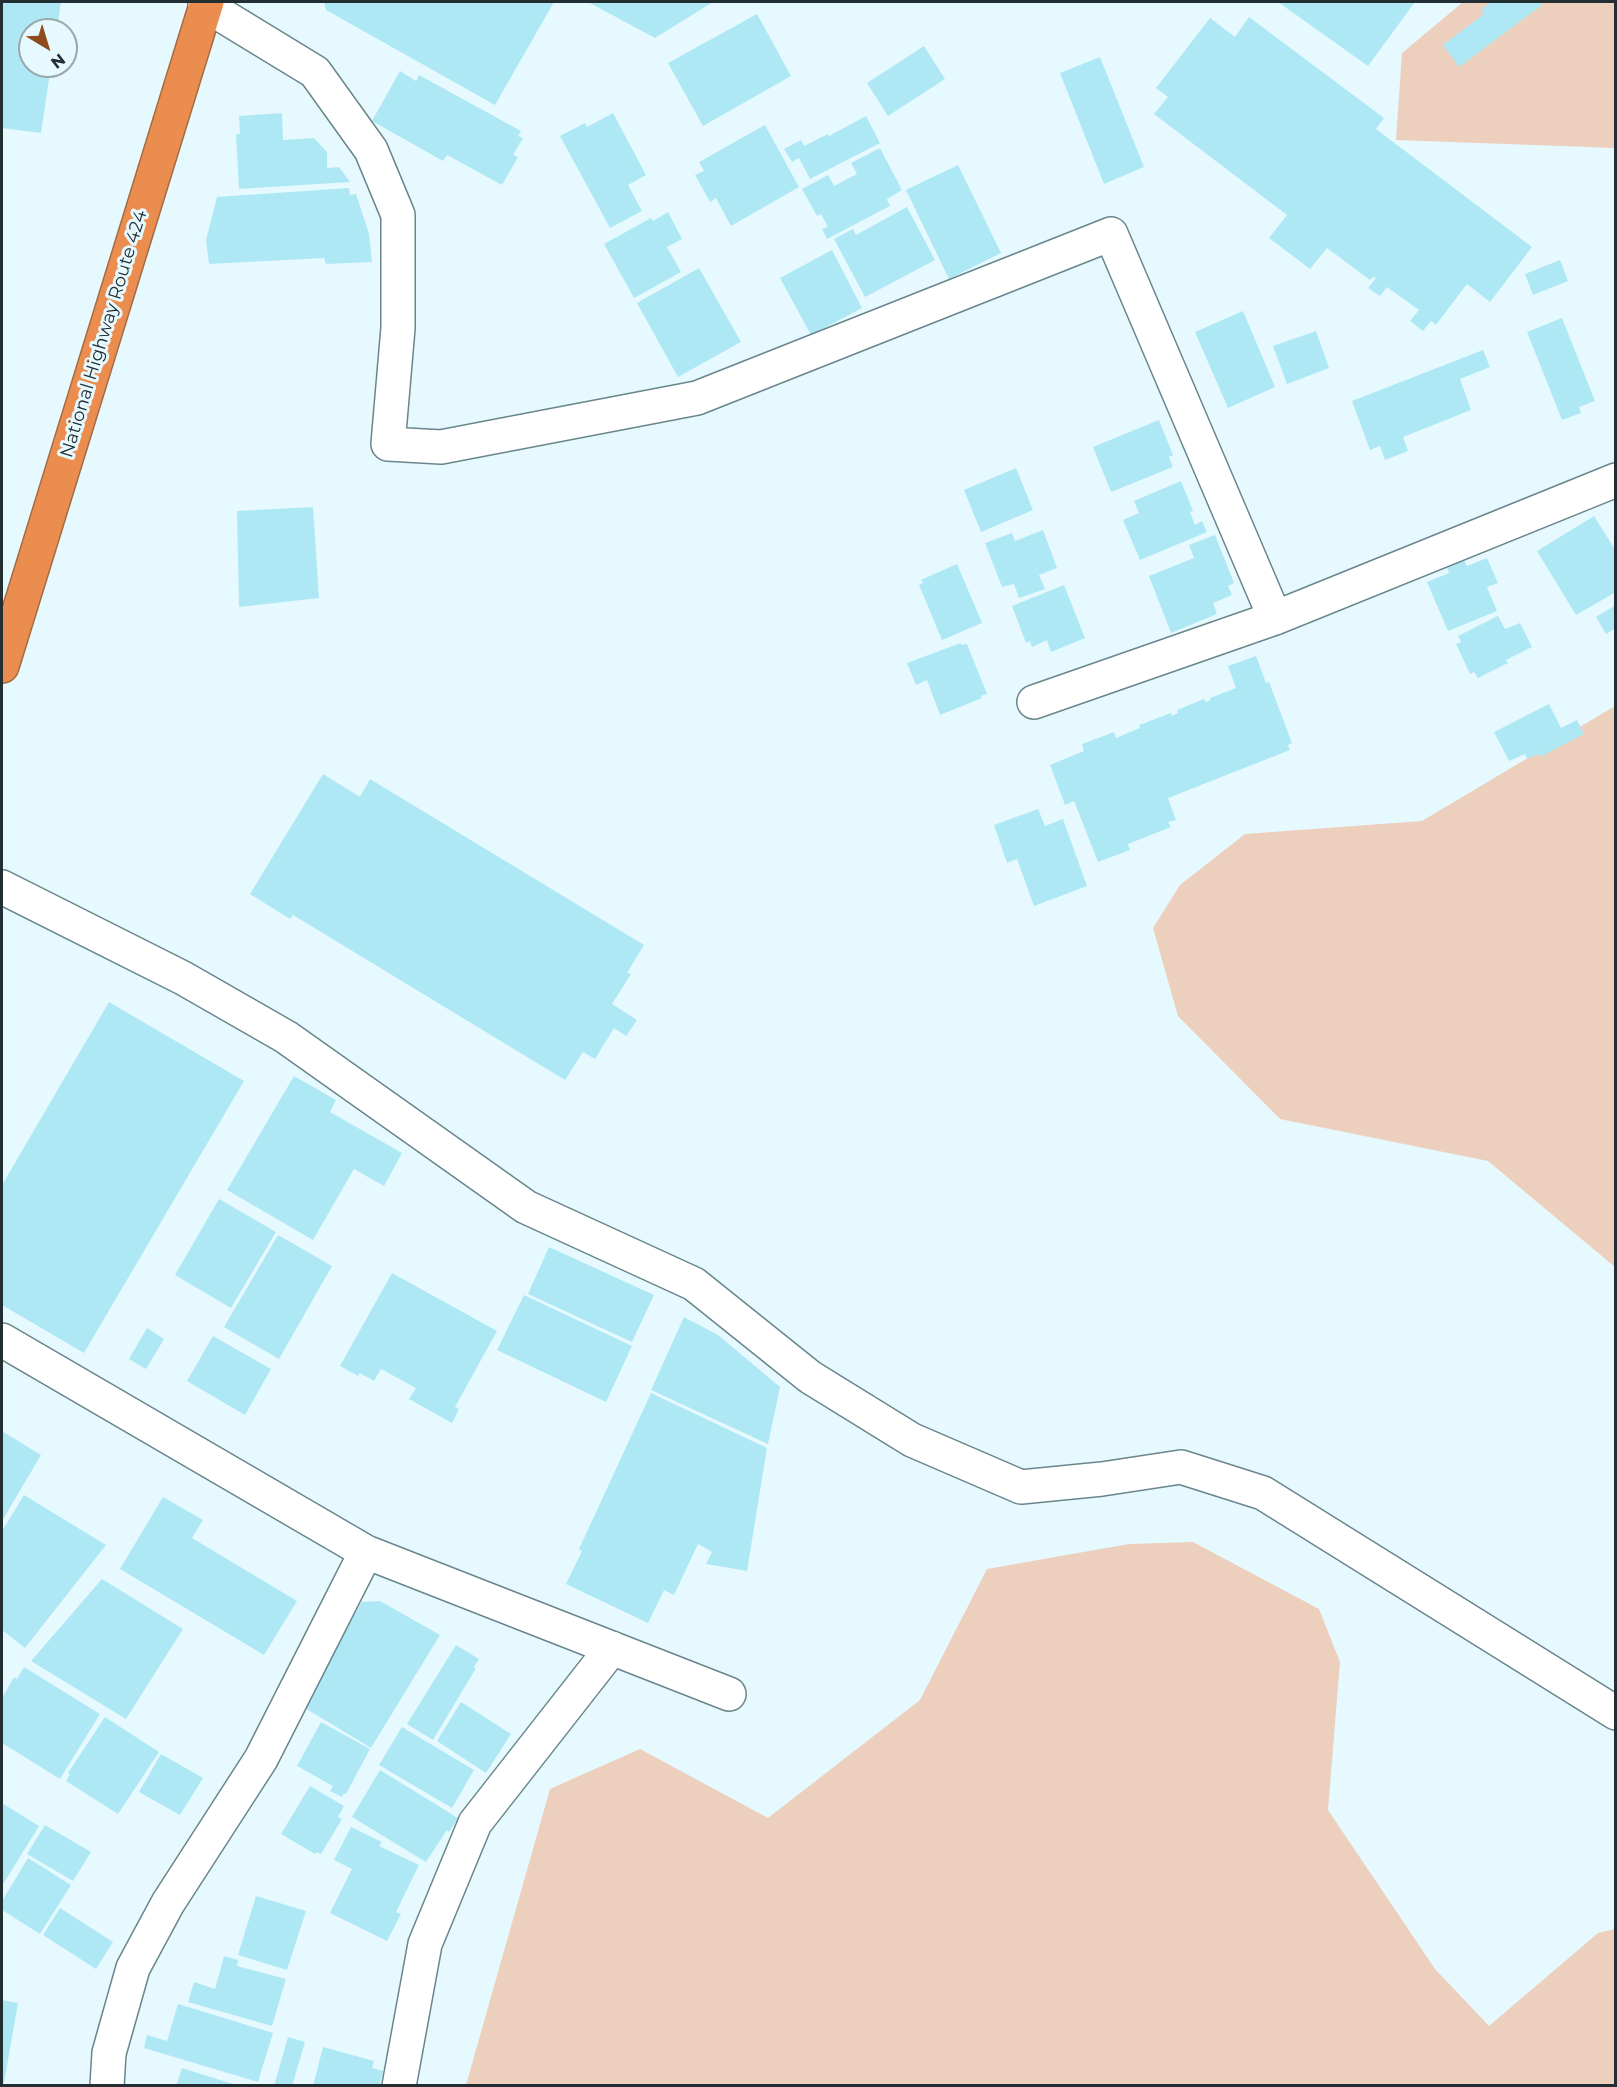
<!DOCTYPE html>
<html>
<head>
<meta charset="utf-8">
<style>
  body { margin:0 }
  #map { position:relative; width:1617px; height:2087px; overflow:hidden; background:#e6f9fe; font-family:Montserrat,sans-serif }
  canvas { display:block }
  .frame { position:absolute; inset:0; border:3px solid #222e31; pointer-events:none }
  .north { position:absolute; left:18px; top:18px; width:60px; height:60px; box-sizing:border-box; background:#e6f9fe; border:2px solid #98a8ac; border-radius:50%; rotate:142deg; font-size:16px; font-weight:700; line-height:24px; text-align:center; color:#222e31 }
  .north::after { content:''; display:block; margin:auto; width:21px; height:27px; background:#8e4b1b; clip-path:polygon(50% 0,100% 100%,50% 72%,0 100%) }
</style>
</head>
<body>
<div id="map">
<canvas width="1617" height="2087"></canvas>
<div class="frame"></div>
<div class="north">N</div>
</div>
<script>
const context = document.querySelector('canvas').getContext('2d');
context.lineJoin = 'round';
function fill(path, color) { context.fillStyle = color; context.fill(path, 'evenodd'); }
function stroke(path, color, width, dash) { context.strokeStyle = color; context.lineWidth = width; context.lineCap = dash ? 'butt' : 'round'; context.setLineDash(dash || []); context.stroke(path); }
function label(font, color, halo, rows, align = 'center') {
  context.font = font + ' Montserrat,sans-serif'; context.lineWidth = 6; context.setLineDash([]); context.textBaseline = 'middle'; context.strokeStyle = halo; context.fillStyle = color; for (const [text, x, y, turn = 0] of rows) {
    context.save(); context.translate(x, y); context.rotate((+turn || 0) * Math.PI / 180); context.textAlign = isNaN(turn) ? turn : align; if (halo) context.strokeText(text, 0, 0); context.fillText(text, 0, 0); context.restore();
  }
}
const green = new Path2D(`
  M1463 2H1615V148L1396 140 1402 53Z
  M1615 706V1267L1488 1161 1280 1119 1178 1016 1153 928 1180 885 1245 834 1422 821Z
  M1193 1542 1319 1609 1340 1662 1328 1810 1435 1969 1489 2026 1598 1933 1615 1929V2085H466L550 1789 640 1749 768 1818 920 1700 987 1569 1129 1544Z`);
const building = new Path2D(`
  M2 2H61L57 30H30V66H51L41 133 2 128Z
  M324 2H554L495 105 326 10Z
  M588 2H713L655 38Z
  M1278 2H1415L1368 66Z
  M1491 2H1540L1542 5 1459 67 1443 45 1484 14 1481 10Z
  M757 14 791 76 703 126 668 63Z
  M1249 17 1384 118 1376 129 1532 247 1490 302 1467 284 1436 325 1431 321 1423 331 1410 321 1419 310 1387 287 1380 296 1368 288 1376 278 1373 277 1370 280 1327 248 1310 269 1269 238 1287 215 1154 114 1168 97 1156 88 1210 18 1235 37Z
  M924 46 945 79 888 116 867 83Z
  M1100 57 1144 167 1104 184 1060 73Z
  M400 71 416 81 419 75 521 131 518 136 523 138 513 155 518 157 502 185 447 155 443 161 372 121Z
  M282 113 283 140 314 138 327 152V168L339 167 350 182 239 189 236 134H240L239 116Z
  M613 113 646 175 628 185 642 211 610 228 560 136 585 123 587 127Z
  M866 116 880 143 810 179 799 158 792 162 784 149 801 140 804 146 828 134 829 136Z
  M765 125 799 187 731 226 716 198 710 202 695 175 704 171 699 162Z
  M880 148 902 190 887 199 890 206 827 239 822 229 828 227 821 214 817 216 802 189 828 175 834 186 857 174 851 163Z
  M958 165 1001 253 949 279 906 190Z
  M349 188 350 195 356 194 369 234 372 262 326 264 324 258 209 264 206 240 217 197Z
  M907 207 935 260 865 297 834 239 853 229 856 235Z
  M668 212 682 239 667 247 681 272 634 298 604 244 651 218 653 221Z
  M832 250 862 308 811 335 780 278Z
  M1560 260 1568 281 1533 295 1525 274Z
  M699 268 741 342 678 377 637 303Z
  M1243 311 1275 387 1228 408 1195 332Z
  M1562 318 1595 401 1579 407 1581 413 1562 420 1527 332Z
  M1316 331 1329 368 1287 384 1273 346Z
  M1483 350 1490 367 1460 379 1471 410 1403 437 1408 451 1385 460 1380 446 1370 450 1352 401Z
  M1159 420 1173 455 1169 457 1173 467 1111 492 1093 447Z
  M1016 468 1033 510 981 532 964 490Z
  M1181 481 1193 511 1190 512 1195 525 1202 521 1207 532 1140 560 1123 520 1139 513 1134 501Z
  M313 507 319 598 239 607 237 511Z
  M1594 516 1616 551V592L1576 615 1537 551Z
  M1043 530 1057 568 1039 575 1045 589 1019 598 1014 584 1002 587 985 543 1012 533 1015 541Z
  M1215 535 1234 583 1228 586 1232 595 1213 603 1217 614 1171 633 1149 576 1194 558 1189 545Z
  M1487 558 1498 583 1487 587 1497 611 1448 631 1427 582 1449 573 1447 568 1464 560 1467 566Z
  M957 564 982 623 942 640 919 585 923 583 921 580Z
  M1064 585 1085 638 1051 652 1047 640 1032 647 1030 641 1026 643 1012 606Z
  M1616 605V628L1606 634 1596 617Z
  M1498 616 1505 629 1520 623 1532 647 1506 660 1508 663 1478 678 1474 672 1470 674 1456 644 1461 642 1458 636Z
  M961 643V645L967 644 987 694 981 696 982 698 940 715 927 680 916 685 907 663Z
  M1256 656 1266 683 1269 682 1292 743 1288 745 1290 750 1168 798 1176 820 1168 822 1171 827 1128 844 1130 850 1098 862 1074 801 1065 805 1050 765 1084 751 1082 744 1114 732 1116 738 1140 728 1139 725 1171 713 1172 716 1178 713 1177 710 1204 699 1206 702 1211 700 1210 698 1236 688 1228 666Z
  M1549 704 1561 728 1577 720 1584 734 1540 757 1538 754 1527 759 1525 754 1509 761 1494 732Z
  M323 774 360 797 370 779 644 945 627 973 631 974 612 1004 637 1020 626 1036 614 1028 595 1059 583 1052 565 1080 293 915 290 919 250 894Z
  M1038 809 1045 826 1063 819 1087 886 1034 906 1017 859 1007 863 994 825Z
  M109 1002 244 1081 84 1353 2 1305V1185Z
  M294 1076 336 1100 330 1112 402 1153 384 1186 354 1169 313 1240 227 1190Z
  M219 1199 276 1232 231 1308 175 1275Z
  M278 1235 332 1266 279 1359 224 1327Z
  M549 1247 654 1295 632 1342 528 1294Z
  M392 1273 497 1331 455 1407 459 1409 452 1423 409 1399 416 1388 381 1369 374 1381 360 1373 358 1376 340 1366Z
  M524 1295 632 1346 606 1402 497 1350Z
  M684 1317 718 1335 780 1387 768 1444 651 1390Z
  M147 1328 164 1339 146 1369 129 1359Z
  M213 1336 271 1369 245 1415 187 1381Z
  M651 1393 767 1448 747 1571 706 1564 712 1552 698 1544 674 1595 664 1590 648 1623 566 1584 582 1551 579 1549Z
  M2 1431 41 1455 2 1521Z
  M24 1495 106 1545 25 1648 2 1630V1531Z
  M163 1497 203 1520 192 1538 297 1601 264 1655 120 1569Z
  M102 1579 183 1629 126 1719 31 1661Z
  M380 1601 440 1635 371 1748 300 1705 362 1602Z
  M456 1645 479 1659 474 1667 476 1668 433 1740 407 1724Z
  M24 1667 100 1714 60 1779 2 1743V1698L14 1677 17 1679Z
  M461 1702 511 1734 486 1773 437 1741Z
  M105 1717 159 1752 118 1814 66 1781 70 1774 68 1773Z
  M321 1722 370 1749 346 1794 344 1793 342 1797 330 1791 333 1786 297 1766Z
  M402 1727 474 1770 452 1808 379 1765Z
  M161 1754 203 1778 180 1815 139 1792Z
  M380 1770 458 1818 449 1832 447 1830 426 1862 352 1817Z
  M310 1786 344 1806 338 1817 342 1819 321 1854 316 1852 315 1854 281 1834Z
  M2 1803 39 1826 2 1886Z
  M45 1825 91 1852 73 1881 27 1854Z
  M351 1827 382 1842 379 1846 419 1865 396 1912 401 1914 387 1941 330 1913 352 1869 334 1860Z
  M28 1858 71 1885 40 1934 2 1910V1901Z
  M256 1896 306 1911 287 1970 238 1955Z
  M60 1908 113 1942 96 1969 43 1935Z
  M224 1956 238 1960 237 1966 286 1979 272 2026 188 2002 194 1982 215 1989Z
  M2 2000 18 2003 4 2083 2 2082Z
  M178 2004 273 2033 258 2082 144 2048 147 2035 167 2041Z
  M288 2037 305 2042 292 2086H274Z
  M323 2047 374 2061 372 2068 383 2071 379 2086H313Z
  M182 2068 236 2085 235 2086H176Z`);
const street = new Path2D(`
  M205 5 315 72 371 150 398 215V328L388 444 441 447 697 398 1111 234 1275 618
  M1034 702 1275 618 1616 480
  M2 887 183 978 286 1037 526 1207 694 1284 810 1377 912 1440 1021 1487 1102 1479 1181 1467 1263 1493 1616 1713
  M2 1340 366 1552 729 1694
  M107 2086 109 2053 133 1968 168 1903 261 1759 366 1552
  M399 2086 425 1944 475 1823 612 1648`);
const highway = new Path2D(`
  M2 666 207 2`);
const streetNames = [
  ["National Highway Route 424",104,334,-73]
];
fill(green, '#edcfbd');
fill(building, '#afe8f5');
stroke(street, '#68868c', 36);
stroke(highway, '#a56c44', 36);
stroke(street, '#fff', 33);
stroke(highway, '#eb8d4e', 33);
label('18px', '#222e31', '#e6f9fe', streetNames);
</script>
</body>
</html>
